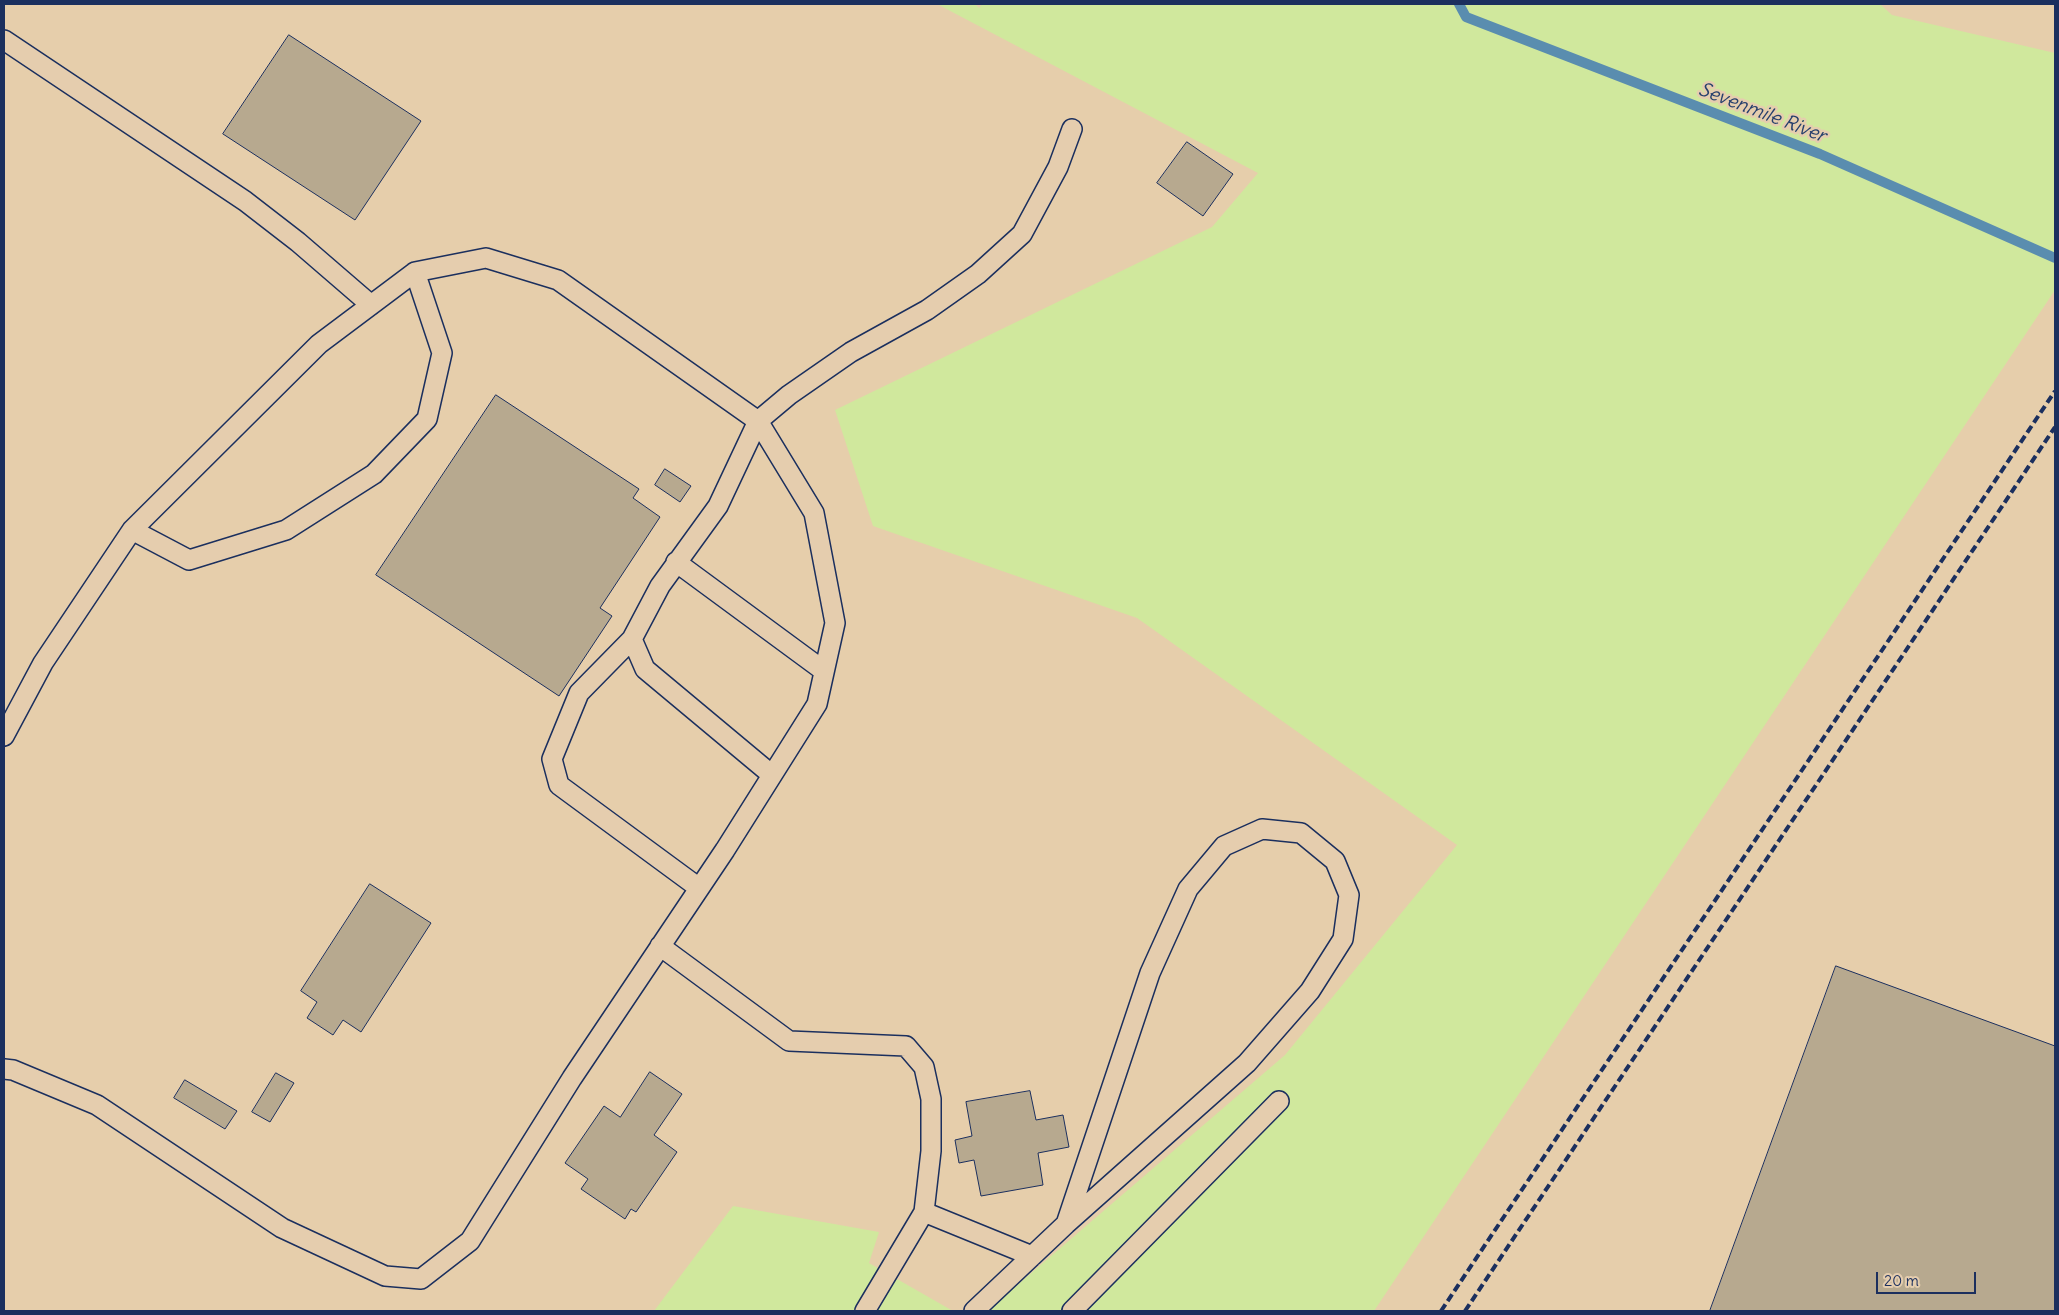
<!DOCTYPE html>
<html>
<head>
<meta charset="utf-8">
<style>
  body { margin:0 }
  #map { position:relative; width:2059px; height:1315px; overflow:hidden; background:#e6ceab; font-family:Delius,sans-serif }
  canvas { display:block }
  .frame { position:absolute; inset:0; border:5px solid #1b2f5e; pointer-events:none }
  .scale { position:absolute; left:1876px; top:1272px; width:100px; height:22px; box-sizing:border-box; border:2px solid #1b2f5e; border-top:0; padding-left:6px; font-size:15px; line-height:18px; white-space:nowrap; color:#1b2f5e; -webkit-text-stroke:4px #e5cdae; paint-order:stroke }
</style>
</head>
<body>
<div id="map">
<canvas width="2059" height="1315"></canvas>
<div class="frame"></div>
<div class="scale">20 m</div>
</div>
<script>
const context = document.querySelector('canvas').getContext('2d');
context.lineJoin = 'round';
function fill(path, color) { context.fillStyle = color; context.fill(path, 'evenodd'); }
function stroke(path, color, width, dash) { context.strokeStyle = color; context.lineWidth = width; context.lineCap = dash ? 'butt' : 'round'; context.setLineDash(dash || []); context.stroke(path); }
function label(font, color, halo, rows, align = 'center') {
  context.font = font + ' Delius,sans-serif'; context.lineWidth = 5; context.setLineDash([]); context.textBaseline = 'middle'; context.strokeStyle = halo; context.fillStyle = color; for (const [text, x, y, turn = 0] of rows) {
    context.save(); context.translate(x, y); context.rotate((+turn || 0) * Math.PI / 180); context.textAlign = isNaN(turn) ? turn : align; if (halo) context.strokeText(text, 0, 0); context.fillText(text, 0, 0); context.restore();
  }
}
const green = new Path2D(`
  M937 4H975L979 8 982 4H1880L1892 15 2055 53V290L1374 1311H987L1285 1055 1457 845 1137 618 873 526 835 410 1212 227 1258 173Z
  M733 1206 879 1232 869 1263 953 1311H654Z`);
const stream = new Path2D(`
  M1459 4 1466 17 1820 154 2055 258`);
const building = new Path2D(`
  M289 35 421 121 355 220 223 134Z
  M1187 142 1233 174 1203 216 1157 183Z
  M496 395 639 489 633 498 660 517 600 608 612 616 559 696 376 575Z
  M665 469 691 486 680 502 655 485Z
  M370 884 431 923 361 1032 343 1020 333 1035 307 1018 317 1002 301 991Z
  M1836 966 2055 1046V1311H1710Z
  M650 1072 682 1094 654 1135 677 1152 636 1212 631 1209 625 1219 581 1189 588 1179 565 1163 604 1106 620 1117Z
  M276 1073 294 1083 270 1122 252 1112Z
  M185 1080 237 1111 225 1129 174 1098Z
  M1030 1091 1036 1120 1063 1115 1069 1147 1038 1153 1043 1185 981 1196 974 1160 959 1163 955 1140 972 1136 966 1102Z`);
const lane = new Path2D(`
  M4 40 245 201 298 242 371 305
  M132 530 189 560 286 530 374 474 427 419 442 353 415 272
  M676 562 824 671
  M632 639 579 693 552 759 559 785 699 888
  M4 736 43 663 132 530 319 344 415 272 486 258 558 280 758 421 814 513 835 623 817 704 725 850 572 1078 470 1241 421 1279 385 1276 282 1228 97 1105 13 1070 4 1069
  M772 775 645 669 632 639 660 586 718 506 758 421 789 395 851 352 927 310 978 274 1022 234 1058 167 1072 129
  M660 946 789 1041 906 1046 924 1067 931 1099V1151L924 1212 865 1311
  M924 1212 1032 1256
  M974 1311 1066 1224 1247 1063 1310 991 1343 939 1349 895 1335 861 1301 833 1262 829 1224 846 1188 889 1150 973 1066 1224
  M1072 1311 1279 1101`);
const rail = new Path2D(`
  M1441 1311 2055 391
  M1465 1311 2055 427`);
const waterNames = [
  ["Sevenmile River",1762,113,21]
];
fill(green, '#d0e89d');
stroke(stream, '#5a8daf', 10);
fill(building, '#b7a98f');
stroke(building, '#1b2f5e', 1);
stroke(lane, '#1b2f5e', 22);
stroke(lane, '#e5cdae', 19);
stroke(rail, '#1b2f5e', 4, [8, 4]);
label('italic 19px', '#263f6c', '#e5cdae', waterNames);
</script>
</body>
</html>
